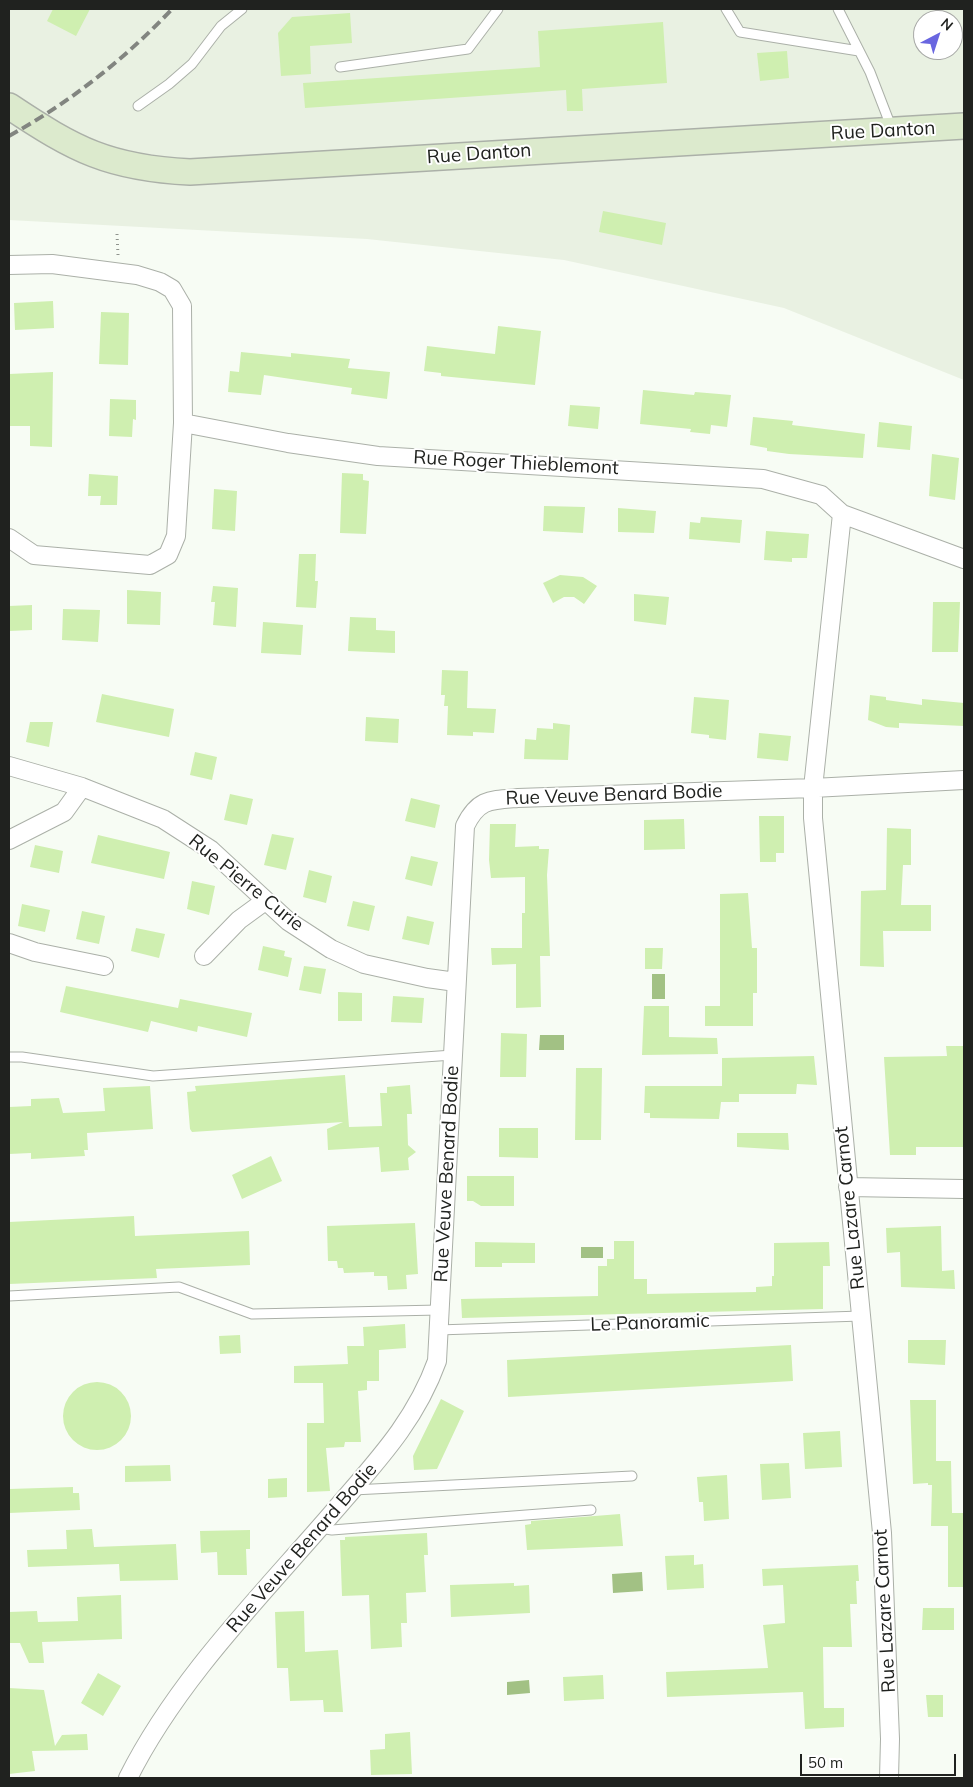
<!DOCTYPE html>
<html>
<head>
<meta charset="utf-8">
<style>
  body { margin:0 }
  #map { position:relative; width:973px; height:1787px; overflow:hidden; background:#f7fcf4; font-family:Mulish,sans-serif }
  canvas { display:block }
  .frame { position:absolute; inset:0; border:10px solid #20221f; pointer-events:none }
  .north { position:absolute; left:913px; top:10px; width:50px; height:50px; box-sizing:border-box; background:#fff; border:1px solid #a6a7a5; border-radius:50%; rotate:40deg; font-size:14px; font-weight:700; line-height:20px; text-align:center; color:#20221f }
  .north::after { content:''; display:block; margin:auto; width:18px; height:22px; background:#6966e0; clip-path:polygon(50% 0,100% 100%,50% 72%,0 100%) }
  .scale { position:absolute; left:800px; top:1754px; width:156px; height:22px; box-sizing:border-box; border:2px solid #20221f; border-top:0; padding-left:6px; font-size:15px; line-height:18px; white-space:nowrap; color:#20221f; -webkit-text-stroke:4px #fff; paint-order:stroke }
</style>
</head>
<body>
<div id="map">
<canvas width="973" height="1787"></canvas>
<div class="frame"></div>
<div class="north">N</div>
<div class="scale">50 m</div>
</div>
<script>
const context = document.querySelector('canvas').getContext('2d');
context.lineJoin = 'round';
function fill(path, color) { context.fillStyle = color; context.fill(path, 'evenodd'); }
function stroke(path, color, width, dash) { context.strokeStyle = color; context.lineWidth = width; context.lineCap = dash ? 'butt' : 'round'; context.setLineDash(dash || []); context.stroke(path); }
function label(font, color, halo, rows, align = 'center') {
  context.font = font + ' Mulish,sans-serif'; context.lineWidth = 4; context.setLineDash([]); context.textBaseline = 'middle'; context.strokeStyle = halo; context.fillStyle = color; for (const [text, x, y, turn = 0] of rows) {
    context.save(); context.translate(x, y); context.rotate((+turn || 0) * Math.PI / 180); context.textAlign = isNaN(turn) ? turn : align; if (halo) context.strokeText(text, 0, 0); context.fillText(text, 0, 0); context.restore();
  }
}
const built = new Path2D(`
  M9 9H964V380L784 308 564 260 367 239 9 220ZM923 20H953V50H923Z`);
const water = new Path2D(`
  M652 974H665V999H652Z
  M540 1035H564V1050H539Z
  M581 1247H603V1258H581Z
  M642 1572 643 1591 613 1593 612 1574Z
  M529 1680 530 1693 507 1695V1682Z`);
const building = new Path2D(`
  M53 9H90L76 36 47 21Z
  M350 13 352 43 310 46 311 74 281 76 278 33 292 17Z
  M663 22 667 83 582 89 583 111H567L566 90 305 108 303 83 540 67 538 31Z
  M787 51 789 78 760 81 757 53Z
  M603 211 666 223 662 245 599 232Z
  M53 301 54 328 15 330 14 303Z
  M101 312 129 313 128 365 99 364Z
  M498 326 541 331 535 385 441 376V373L424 371 427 346 495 354Z
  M241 352 291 357V353L350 359 348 368 390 372 387 399 351 394 352 388 264 375 261 395 228 392 230 371 239 372Z
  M53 372 52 447 30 446V426H9V374Z
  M643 390 694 395 695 392 731 395 727 427 711 425 710 434 690 432 691 429 640 424Z
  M110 399 136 400V420L133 419 132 437 109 436Z
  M570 405 600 407 598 429 568 426Z
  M753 417 793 421 792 425 865 434 863 458 789 454 767 451V448L750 445Z
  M879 422 912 426 910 450 877 447Z
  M932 454 959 458 955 500 929 496Z
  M342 473 363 474V480L369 481 366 534 340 533Z
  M89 474 118 476 117 505H100L101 496H88Z
  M214 489 237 491 235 531 212 529Z
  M544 506 585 507 583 533 543 531Z
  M618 508 656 511 654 533 618 532Z
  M701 517 742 520 740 543 689 539 690 522 700 523Z
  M766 531 809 534 807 558H792V562L764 560Z
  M299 554H316L315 581H318L316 608 296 607Z
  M560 575 583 577 597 586 584 604 574 597H564L553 603 543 583Z
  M213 586 238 588 236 627 213 625 215 602H211Z
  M127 590 161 592 160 625 127 624Z
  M634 594 669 597 666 625 634 621Z
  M933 602H960L958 652H932Z
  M32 605V630L9 631V606Z
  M63 609 100 610 98 642 62 640Z
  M350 617 376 618V630L395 631V653L348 651Z
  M263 622 303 625 301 655 261 653Z
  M442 670 468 671 467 708 496 709 494 733 473 732V736L447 735 448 706H444L445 695H441Z
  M102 694 174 709 169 737 96 722Z
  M870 695 886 697V700L922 705V699L964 703V726L899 723V728L886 727 868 720Z
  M694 697 729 700 726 740 709 738V735L691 733Z
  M366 717 399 719 398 743 365 741Z
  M30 722H53L49 747 26 742Z
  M553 723 570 725 568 760 524 759 525 739 536 740 537 728 553 729Z
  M759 733 791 736 788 761 757 758Z
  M195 752 217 757 212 780 190 775Z
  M230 794 253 799 247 825 224 820Z
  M411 798 440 805 435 828 405 821Z
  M759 816H784V853H776V862H760Z
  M684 819 685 849 644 850V820Z
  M490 824H516L515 847 539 846V849H549L547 875 550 956H540L541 1007 516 1008V964L492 965 491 948H522V913H525V877L491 878 489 860Z
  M887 828 911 829V865H903L901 905H931V931H883L884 967 860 966 861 891 886 890Z
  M272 834 294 838 286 870 264 865Z
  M98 835 170 852 164 879 91 863Z
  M35 845 63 851 59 873 30 867Z
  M411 856 438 862 432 886 405 879Z
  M309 870 332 876 326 903 303 897Z
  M192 881 215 886 209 915 187 909Z
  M748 893 752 948H757V993H753V1026H705V1006H720V894Z
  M353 901 375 906 369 931 347 926Z
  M22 904 50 910 45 932 18 926Z
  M82 911 105 916 99 944 76 939Z
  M407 916 434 922 429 945 402 939Z
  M136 928 165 934 159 958 131 951Z
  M263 946 285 951 284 956 292 958 288 977 258 970Z
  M645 948H663L662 969H645Z
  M304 966 326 969 321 994 299 990Z
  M66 986 178 1008 180 999 252 1013 247 1037 198 1026 197 1032 151 1021 148 1032 60 1012Z
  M338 992 362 993V1021H338Z
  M393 996 424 998 422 1023 391 1022Z
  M644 1006H669V1037L717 1038 718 1054 642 1055Z
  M501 1033 527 1034 526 1077H500Z
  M946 1046H964V1147H916V1155H890L884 1057 947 1056Z
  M814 1056 817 1085 797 1084 796 1094H739V1102H721L719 1119 650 1118V1113H644L645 1086H722V1058Z
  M576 1068H602L601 1140H575Z
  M345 1075 349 1127 382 1126 380 1093H387V1087L410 1085 412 1114H407L408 1145 416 1152 408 1158 409 1170 381 1172 379 1147 328 1150 327 1129 343 1122 192 1132 190 1129 187 1092 196 1091 195 1086Z
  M150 1086 153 1129 87 1133 88 1150H84L85 1156 31 1159V1153L9 1154V1107L31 1106V1099L59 1098 63 1113 105 1111 103 1088Z
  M499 1128H538V1158L499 1157Z
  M737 1133H788L789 1150 737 1147Z
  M271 1156 282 1181 242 1199 232 1175Z
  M467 1176H514V1206H481L473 1201H467Z
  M134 1216 135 1236 249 1231 250 1265 156 1269 157 1278 9 1284V1222Z
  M415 1223 418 1274 406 1275 407 1289 388 1290 387 1276H374V1272L344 1273 343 1268H338L337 1261H328L327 1226Z
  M941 1226 942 1271 954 1270 955 1289 901 1287 900 1252 887 1253 886 1228Z
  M614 1241H634V1279H647V1294L756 1292V1287L772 1286V1276H774V1243L829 1242 830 1266H823V1309L462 1318 461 1299 598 1296V1266H607V1259H614Z
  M475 1242 535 1243V1263H502V1267H475Z
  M405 1324 406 1348 379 1350V1381H367V1390L358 1391 361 1442H345L344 1447 326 1448 330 1491 307 1492V1423H324L323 1383H294V1366L348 1364 347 1346H364L363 1327Z
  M240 1335 241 1353 220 1354 219 1336Z
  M908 1340H946L945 1365 908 1363Z
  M791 1345 793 1381 508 1397 507 1360Z
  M63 1416a34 34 0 1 1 68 0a34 34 0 1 1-68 0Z
  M441 1399 464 1411 437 1469 414 1470 413 1456Z
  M910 1400H936V1461H951L952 1513H964V1587H948V1526H931L932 1485H928V1483L913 1484Z
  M840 1431 842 1467 805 1469 803 1433Z
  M789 1463 791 1498 762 1500 760 1464Z
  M170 1465 171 1481 125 1482V1466Z
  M727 1475 729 1519 704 1521 703 1502H699L697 1477Z
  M287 1478V1497L268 1498V1479Z
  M73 1487V1493H79L80 1510 9 1513V1489Z
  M620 1514 623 1546 527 1550 525 1525 531 1524V1521Z
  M92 1529 94 1547 176 1544 178 1580 120 1581 119 1564 28 1567 27 1550 67 1549 66 1530Z
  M250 1530V1549H246L247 1575H218L217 1552 201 1553 200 1531Z
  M427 1533 428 1555H424L426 1592 406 1593 407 1623H401L402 1647 371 1649 369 1595 342 1596 340 1540H345V1537Z
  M694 1555V1565L703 1564 704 1588 667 1590 665 1556Z
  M858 1565 859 1581H856L857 1604H850L852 1647H823L824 1708H844V1727L805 1729 803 1692 667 1697 666 1672 768 1668 763 1625 785 1623 783 1585 763 1586 762 1569Z
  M514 1583V1586L529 1585 530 1613 451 1617 450 1585Z
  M121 1595 122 1639 42 1642 44 1663H29L20 1643H9V1612L37 1611 38 1622 78 1621 77 1597Z
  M923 1608H954V1630H922Z
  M304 1611 305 1652 338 1650 343 1712H324L323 1700 290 1701 288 1668H277L275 1612Z
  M98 1673 121 1686 103 1716 81 1703Z
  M603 1675 604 1699 564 1701 563 1677Z
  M9 1688 44 1690 55 1746 62 1735 87 1734 88 1750 32 1751 35 1771 9 1774Z
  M926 1695H943V1717H928Z
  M410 1732 412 1774 371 1775 370 1750 385 1749V1734Z`);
const path = new Path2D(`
  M117 234 118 255`);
const lane = new Path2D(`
  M726 9 740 32 859 51
  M838 9 870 72 892 129
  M340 67 468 49 498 9
  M138 106 169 84 192 64 221 26 242 9
  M9 1057H22L153 1076 453 1055
  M9 1296 179 1287 252 1314 439 1310
  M438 1330 861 1316
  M353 1490 632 1476
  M320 1528 332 1530 591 1510`);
const street = new Path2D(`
  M9 265 52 264 137 275 160 282 172 289 182 306 183 423 176 536 168 555 150 565 34 555 9 538
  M842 514 964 559
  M9 766 82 787 163 819 211 850 288 921 331 949 364 964 427 978 456 982
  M9 840 64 812 82 787
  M9 943 35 952 104 966
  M204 956 239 920 265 901
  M848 1187 964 1189
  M128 1778C178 1678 263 1594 335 1510 376 1462 415 1422 437 1361L465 826C478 799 490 800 518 798L813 788 842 514 821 495 763 479 378 456 288 443 183 423
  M889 1778 890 1739 882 1533 813 818V788L964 780`);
const secondary = new Path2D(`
  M9 106C75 150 109 168 190 172L964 126`);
const rail = new Path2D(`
  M9 136C69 103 125 59 172 9`);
const streetNames = [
  ["Rue Danton",883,131,-3],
  ["Rue Danton",479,154,-4],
  ["Rue Roger Thieblemont",516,463,3],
  ["Rue Veuve Benard Bodie",614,795,-2],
  ["Rue Pierre Curie",246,883,39],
  ["Rue Veuve Benard Bodie",447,1174,-87],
  ["Rue Lazare Carnot",850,1208,-96],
  ["Le Panoramic",650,1323,-2],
  ["Rue Veuve Benard Bodie",302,1548,-49],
  ["Rue Lazare Carnot",885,1611,-93]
];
fill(built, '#e9f1e2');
fill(water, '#a2c184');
fill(building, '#cfefb0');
stroke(lane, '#abb0a8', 11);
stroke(street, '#abb0a8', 20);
stroke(secondary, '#abb0a8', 28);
stroke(path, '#8f938d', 3, [1, 4]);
stroke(lane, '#fff', 9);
stroke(street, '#fff', 18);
stroke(secondary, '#dceacd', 25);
stroke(rail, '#828580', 4, [10, 5]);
label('19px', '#20221f', '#fff', streetNames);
</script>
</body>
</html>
